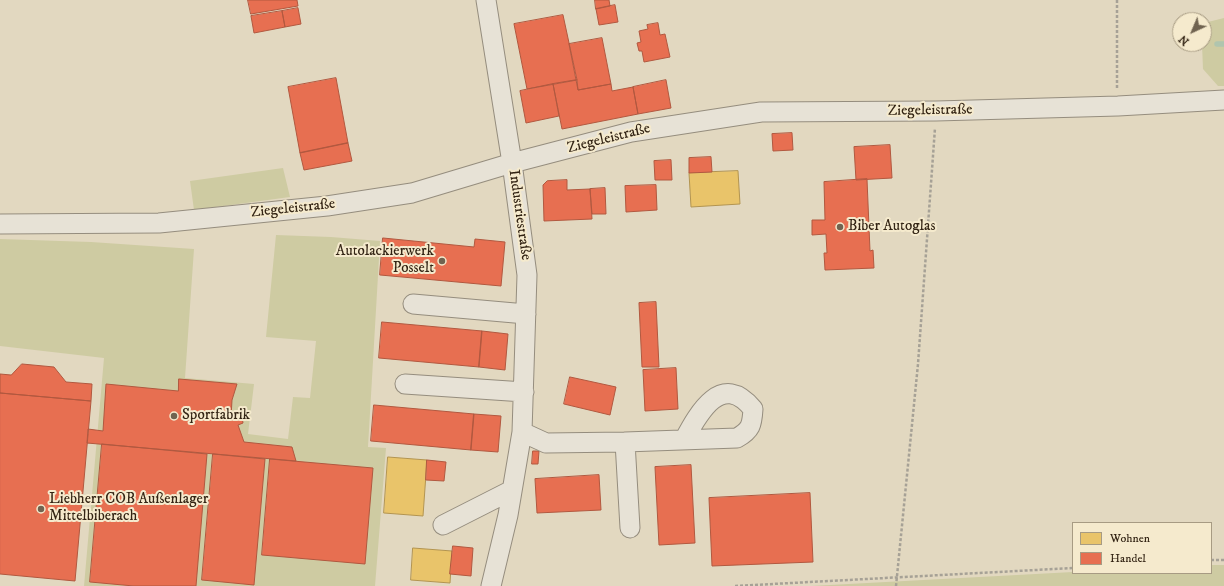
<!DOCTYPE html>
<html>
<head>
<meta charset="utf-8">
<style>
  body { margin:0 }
  #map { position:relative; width:1224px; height:586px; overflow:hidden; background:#e2d8c0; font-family:"IM FELL DW Pica",serif }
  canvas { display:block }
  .legend { position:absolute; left:1072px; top:522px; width:140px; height:52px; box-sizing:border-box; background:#f5eacd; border:1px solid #a79b83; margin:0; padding:5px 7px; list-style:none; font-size:12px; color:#332414 }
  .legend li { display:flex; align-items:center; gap:8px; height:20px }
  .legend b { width:20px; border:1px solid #a79b83 }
  .north { position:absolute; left:1172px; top:12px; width:40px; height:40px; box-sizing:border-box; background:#f5eacd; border:1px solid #a79b83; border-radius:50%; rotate:224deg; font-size:11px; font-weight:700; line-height:16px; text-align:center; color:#332414 }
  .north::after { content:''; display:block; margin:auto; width:14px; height:18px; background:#706350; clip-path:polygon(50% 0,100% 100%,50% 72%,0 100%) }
</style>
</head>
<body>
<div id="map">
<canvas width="1224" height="586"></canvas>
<ul class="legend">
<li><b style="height:11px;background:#e9c46a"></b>Wohnen</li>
<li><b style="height:11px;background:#e76f51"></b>Handel</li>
</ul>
<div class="north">N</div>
</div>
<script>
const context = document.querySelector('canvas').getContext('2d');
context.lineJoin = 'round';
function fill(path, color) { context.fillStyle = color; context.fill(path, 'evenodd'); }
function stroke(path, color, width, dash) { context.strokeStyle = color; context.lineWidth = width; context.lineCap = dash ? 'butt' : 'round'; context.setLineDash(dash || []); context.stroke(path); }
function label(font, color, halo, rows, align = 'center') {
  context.font = font + ' "IM FELL DW Pica",serif'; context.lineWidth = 4; context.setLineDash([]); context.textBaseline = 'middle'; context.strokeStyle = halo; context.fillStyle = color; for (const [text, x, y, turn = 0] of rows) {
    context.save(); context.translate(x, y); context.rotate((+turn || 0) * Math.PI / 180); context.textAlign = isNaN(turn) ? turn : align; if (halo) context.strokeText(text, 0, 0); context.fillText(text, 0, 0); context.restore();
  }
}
const green = new Path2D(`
  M1224 18V86H1218L1203 69 1202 44H1204V34L1208 22Z
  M283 168 290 197 194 210 190 181Z
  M276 235 331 237 380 241 368 447 386 448 375 586H84L104 358 0 346V239L91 242 194 249 185 378 254 384 248 434 288 439 293 397 310 398 316 341 266 337Z
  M1211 565H1224V586H811L1073 572 1211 573Z`);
const homes = new Path2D(`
  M738 171 740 204 691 207 689 173Z
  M388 457 427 460 423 516 384 513Z
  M413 548 452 551 450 583 411 580Z`);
const shops = new Path2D(`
  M248 0H297L298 6 251 14Z
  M595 0H609L610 6 596 9Z
  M615 5 618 22 599 25 596 9Z
  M298 8 301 24 285 27 282 11Z
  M282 11 285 27 254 33 251 16Z
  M563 15 577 80 527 89 514 24Z
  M658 23 660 35 665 34 670 57 644 62 642 51H639L637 43 641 42 639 31 648 29 647 25Z
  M602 38 611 84 578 90 569 44Z
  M336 78 348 143 300 153 288 87Z
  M577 80 578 90 611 84 612 91 633 87 638 114 562 129 553 84Z
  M666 80 671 108 638 114 633 87Z
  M553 84 559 116 526 123 520 91Z
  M792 133 793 150 773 151 772 134Z
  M348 143 352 161 304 170 300 153Z
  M890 145 892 178 856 180 854 147Z
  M711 157 712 172 689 173V158Z
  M671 160 672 180H655L654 161Z
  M867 179 870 251 873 250 874 268 825 270 824 253H827L826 234 812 235V220H825L824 182Z
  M567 180V190L590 189 592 219 544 221 543 185 547 181Z
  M656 185 657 210 626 212 625 186Z
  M605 188 606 214H592L590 189Z
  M383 238 474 247 475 239 505 242 501 286 380 275Z
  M656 302 659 367H642L639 303Z
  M382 322 482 331 479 367 379 358Z
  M482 331 508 334 505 370 479 367Z
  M22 364 54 367 66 382 92 384 91 401 0 393V374L11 375Z
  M676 368 678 409 645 411 643 370Z
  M570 377 616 387 610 415 564 404Z
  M179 379 237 384 232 400 231 417 235 419 242 417 243 423 238 425 244 442 292 447 296 461 87 443 88 429 103 431 106 384 178 391Z
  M0 393 91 401 75 581 0 574Z
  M374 405 474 414 471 450 371 441Z
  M474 414 501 416 498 452 471 450Z
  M102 444 207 454 196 586H134L90 582Z
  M533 451H539L538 464H532Z
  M213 454 265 459 254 585 202 580Z
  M270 459 373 468 365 564 262 555Z
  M427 460 446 462 444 481 426 480Z
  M691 465 695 543 659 545 655 467Z
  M599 475 601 510 537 513 535 479Z
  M810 493 813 562 712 566 709 498Z
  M453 546 473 548 471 576 450 574Z`);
const stream = new Path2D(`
  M1217 44H1224`);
const path = new Path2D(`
  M1117 0V88
  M1211 560H1224
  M735 586 1073 568
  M896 586 918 364 935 128`);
const minor = new Path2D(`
  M486 0 512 163 527 275 522 432 508 515 491 586
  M0 224 159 223 327 206 412 193 512 163 631 132 761 112 936 111 1118 106 1224 100
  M413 304 526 314
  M405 384 524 392
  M522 432 546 443 625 442 737 438C751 430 752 425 753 409 722 371 699 412 684 440
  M625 442 630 528
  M443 525 512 490`);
const markers = [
  [840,227,4,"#706350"],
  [442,261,4,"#706350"],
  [174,416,4,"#706350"],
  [41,509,4,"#706350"]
];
const streetNames = [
  ["Ziegeleistraße",930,111,-1],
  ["Ziegeleistraße",609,139,-14],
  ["Ziegeleistraße",293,209,-6],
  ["Industriestraße",519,215,82]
];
const poiNames = [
  ["Biber Autoglas",848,227],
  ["Autolackierwerk",434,252,"right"],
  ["Posselt",434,269,"right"],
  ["Sportfabrik",182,416],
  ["Liebherr COB Außenlager",49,500],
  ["Mittelbiberach",49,517]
];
fill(green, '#cecba2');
fill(homes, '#e9c46a');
stroke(homes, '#b29450', 1);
fill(shops, '#e76f51');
stroke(shops, '#b1583f', 1);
stroke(stream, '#b0c5ae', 5.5);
stroke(minor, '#958d7e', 21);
stroke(path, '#a6a196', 2.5, [3, 2]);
stroke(minor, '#e7e2d6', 19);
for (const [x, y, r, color] of markers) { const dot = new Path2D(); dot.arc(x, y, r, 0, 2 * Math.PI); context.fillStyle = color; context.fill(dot); stroke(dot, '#f5eacd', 1.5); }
label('15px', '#332414', '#f5eacd', streetNames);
label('15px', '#332414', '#f5eacd', poiNames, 'left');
</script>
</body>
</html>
